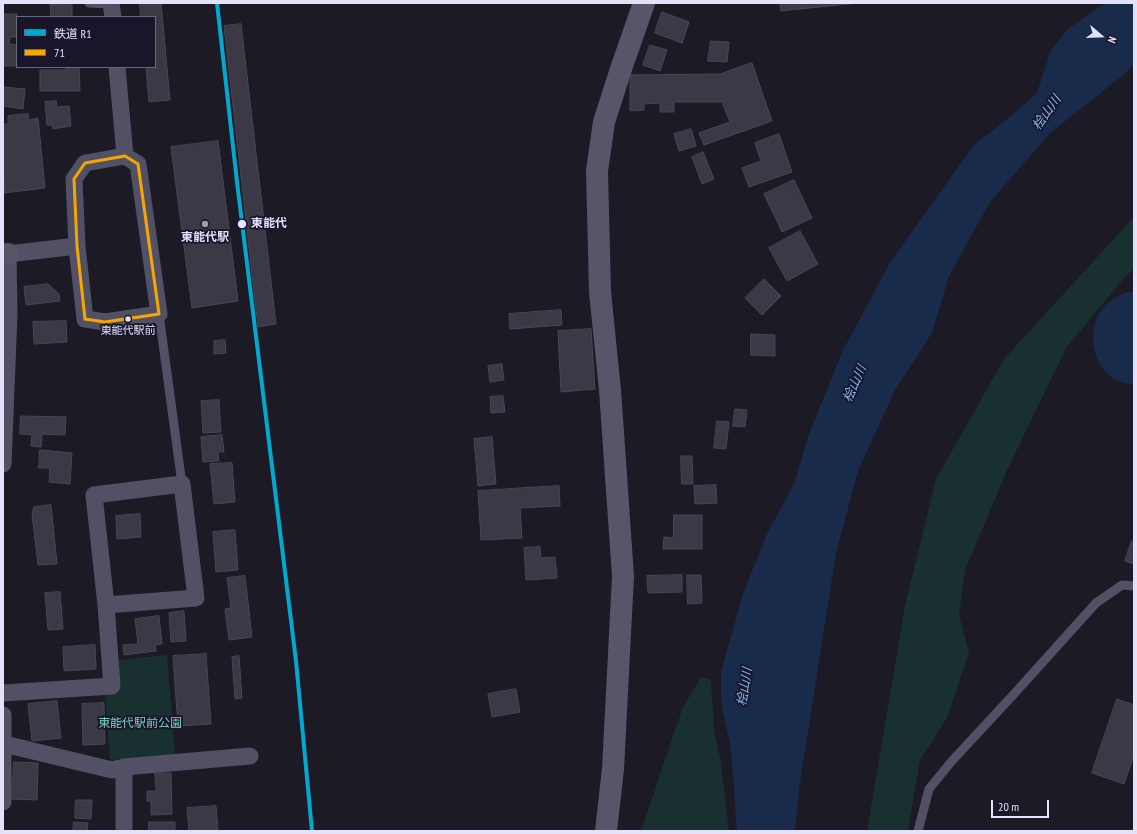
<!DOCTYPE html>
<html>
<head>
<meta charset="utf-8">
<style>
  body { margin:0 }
  #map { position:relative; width:1137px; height:834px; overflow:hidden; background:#1c1a25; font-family:"PT Sans Narrow","Noto Sans JP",sans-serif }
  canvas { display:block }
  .frame { position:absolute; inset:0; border:4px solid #e4e1fb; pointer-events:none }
  .legend { position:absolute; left:16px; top:16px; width:140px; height:52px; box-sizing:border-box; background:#19152a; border:1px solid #6a677e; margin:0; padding:5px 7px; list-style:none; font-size:12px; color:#e4e1fb }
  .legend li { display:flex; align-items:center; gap:8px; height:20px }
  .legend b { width:20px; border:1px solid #6a677e }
  .north { position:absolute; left:1081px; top:16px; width:40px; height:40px; -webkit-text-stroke:3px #19152a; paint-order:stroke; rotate:109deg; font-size:11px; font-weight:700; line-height:16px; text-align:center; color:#e4e1fb }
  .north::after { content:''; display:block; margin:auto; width:14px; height:18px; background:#e4e1fb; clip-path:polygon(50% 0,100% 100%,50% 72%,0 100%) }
  .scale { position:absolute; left:991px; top:800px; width:58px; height:18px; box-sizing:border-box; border:2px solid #e4e1fb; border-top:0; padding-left:5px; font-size:12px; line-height:14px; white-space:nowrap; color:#e4e1fb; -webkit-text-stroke:3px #19152a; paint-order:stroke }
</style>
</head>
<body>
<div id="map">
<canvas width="1137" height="834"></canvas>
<div class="frame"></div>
<ul class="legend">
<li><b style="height:5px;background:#00a9ce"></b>鉄道 R1</li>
<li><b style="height:5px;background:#f7a600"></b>71</li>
</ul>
<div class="north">N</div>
<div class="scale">20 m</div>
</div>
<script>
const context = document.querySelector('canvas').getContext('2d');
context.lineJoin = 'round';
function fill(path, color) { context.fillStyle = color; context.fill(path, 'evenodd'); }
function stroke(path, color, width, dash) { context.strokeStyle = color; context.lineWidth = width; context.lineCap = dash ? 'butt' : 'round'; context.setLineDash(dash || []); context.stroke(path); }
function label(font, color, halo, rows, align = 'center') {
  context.font = font + ' "PT Sans Narrow","Noto Sans JP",sans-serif'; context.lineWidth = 3.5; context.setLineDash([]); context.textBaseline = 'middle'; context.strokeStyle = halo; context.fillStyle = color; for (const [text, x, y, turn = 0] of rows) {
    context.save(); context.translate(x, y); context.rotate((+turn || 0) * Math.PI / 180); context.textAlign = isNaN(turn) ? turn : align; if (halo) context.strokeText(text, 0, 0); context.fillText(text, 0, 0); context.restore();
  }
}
const green = new Path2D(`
  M1134 217V269L1125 277 1066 348 1008 468 965 570 959 615 969 652 947 718 920 760 908 831H867L905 605 936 479 1004 359Z
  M167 655 175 755 110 760 105 693 120 691 118 660Z
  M701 677 711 680 714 729 721 763 729 831H641L683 707Z`);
const water = new Path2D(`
  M1105 3H1134V64L1122 76 1050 133 990 202 949 276 932 333 895 390 858 471 836 553 799 789 795 831H737L731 749 721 702V672L743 594 766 536 794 484 809 434 843 350 891 261 974 145 1016 112 1037 93 1051 50 1068 29Z
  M1127 292H1134V384C1098 383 1083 340 1100 312 1106 302 1117 297 1127 292Z`);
const building = new Path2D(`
  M140 3H161L170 100 149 102 146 67H155V17H141Z
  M780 3H858L781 11Z
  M72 4V17H51L50 5Z
  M3 7V14H17V37H10L9 44 17 45V66H4Z
  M662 12 689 22 682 43 655 33Z
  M241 24 276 324 258 327 224 26Z
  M711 41 729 42 727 62 708 61Z
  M650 45 667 50 660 71 643 65Z
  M752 63 772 121 704 145 699 133 730 122 722 102H674V112H660V103L644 104V110L630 111V75L720 74Z
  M66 67H79L80 91H40V70H66Z
  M3 87 25 89 23 109 3 106Z
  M56 101 57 107 69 106 71 126 53 129 52 125H47L45 102Z
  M28 114 29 120 38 118 45 188 4 193 3 124H8V116Z
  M691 129 696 146 679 151 674 134Z
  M779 134 792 172 749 187 742 168 761 161 755 143Z
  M218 141 238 301 192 308 171 147Z
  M703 152 714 179 702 184 692 157Z
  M794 180 812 218 782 232 764 194Z
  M800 231 818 264 787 281 769 248Z
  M764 279 781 296 762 315 745 298Z
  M48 284 59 294 60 301 26 305 24 287Z
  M561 310 562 325 510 329 509 314Z
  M66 321 67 342 34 344 33 322Z
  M591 329 595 389 561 392 558 331Z
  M751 334 775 335V356L751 355Z
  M225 340 226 353 214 354V341Z
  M502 364 504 380 490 382 488 366Z
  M503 396 505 412 491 413 490 397Z
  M219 400 221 432 203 433 201 401Z
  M735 409 747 410 745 427 733 426Z
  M21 416 66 417 65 435 42 434 41 447 31 446 32 435 20 434Z
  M717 421 729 422 726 449 714 448Z
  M222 435 224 452H218L219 461 203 462 201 437Z
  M492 437 496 484 478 486 474 439Z
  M40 450 72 453 70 484 49 482 50 468H39Z
  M681 456H692L693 484H682Z
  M232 463 235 502 214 504 210 464Z
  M716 485 717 503 695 504 694 486Z
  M559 486 560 506 520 508 522 538 481 540 478 491Z
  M51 505 57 564 38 565 32 514 34 507Z
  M140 514 141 537 117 539 116 516Z
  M674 515H702V549H663L664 537 673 538Z
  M235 530 238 570 216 572 213 532Z
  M1132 541H1134V564L1125 561Z
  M540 547 541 558 555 557 557 578 526 580 524 548Z
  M682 575V592L648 593 647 576Z
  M687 575H701L702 603 688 604Z
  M245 576 252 637 229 640 225 609 231 608 227 578Z
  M60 592 63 629 48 630 45 593Z
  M184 611 186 641 171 642 169 613Z
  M159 616 162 644 155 645 156 651 124 655 123 645 138 644 135 619Z
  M95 645 96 669 64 671 63 647Z
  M206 654 211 724 178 726 173 656Z
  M239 656 242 698 235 699 232 657Z
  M516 689 520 712 492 717 488 694Z
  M1117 699 1134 705V755L1124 784 1092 773Z
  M57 701 61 738 32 741 28 704Z
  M104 703 105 744 83 745 82 704Z
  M14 762 38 763 37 800 12 799Z
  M155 773H171L172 814 151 815V801H147V791H156Z
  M76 800H92L91 819 75 818Z
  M216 806 218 831H189L187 808Z
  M74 822 88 823 87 831H73Z
  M149 822H175V831H149Z`);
const lane = new Path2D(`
  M89 3 111 4
  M159 314 182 484
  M918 831 929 789 951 762 1014 694 1096 603 1122 585 1134 586`);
const street = new Path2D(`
  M111 3 113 17
  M117 67 125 156
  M125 156 138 164 159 314 105 322 85 319 77 246 74 179 85 163Z
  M3 464 9 314 8 254 77 246
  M3 693 112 686 106 605 94 495 182 484 196 598 106 605
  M3 715V802
  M4 744 112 770 124 767 250 756
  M124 827V767`);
const secondary = new Path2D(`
  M3 255 8 254
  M606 831 613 769 623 576 610 390 600 292 597 171 604 122 621 69 644 3`);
const bus1 = new Path2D(`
  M125 156 138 164 159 314 105 322 85 319 77 246 74 179 85 163Z`);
const rail1 = new Path2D(`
  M217 3 237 182 296 661 312 831`);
const markers = [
  [205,224,4,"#9e9bb0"],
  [242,224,5,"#e4e1fb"],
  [128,319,3.5,"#e4e1fb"]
];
const busNames = [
  ["東能代駅前",128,331]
];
const stopNames = [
  ["東能代",251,224]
];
const poiNames = [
  ["東能代駅",205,238]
];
const parkNames = [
  ["東能代駅前公園",140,724]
];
const waterNames = [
  ["桧山川",1047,113,-55],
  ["桧山川",855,384,-66],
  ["桧山川",745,687,-81]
];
fill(green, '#193030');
fill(water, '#192b4b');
fill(building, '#3b3946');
stroke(building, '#494656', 1);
stroke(lane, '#525064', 9);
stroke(street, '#525064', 17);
stroke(secondary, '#565569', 22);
stroke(bus1, '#f7a600', 3);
stroke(rail1, '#00a9ce', 4);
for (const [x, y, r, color] of markers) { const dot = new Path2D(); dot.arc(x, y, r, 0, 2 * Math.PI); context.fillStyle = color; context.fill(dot); stroke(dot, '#19152a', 1.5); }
label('11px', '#e4e1fb', '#19152a', busNames);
label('bold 12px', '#e4e1fb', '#19152a', stopNames, 'left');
label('bold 12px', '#e4e1fb', '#19152a', poiNames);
label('12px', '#75d4bd', '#19152a', parkNames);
label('italic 13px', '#7cb8ee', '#19152a', waterNames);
</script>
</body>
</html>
